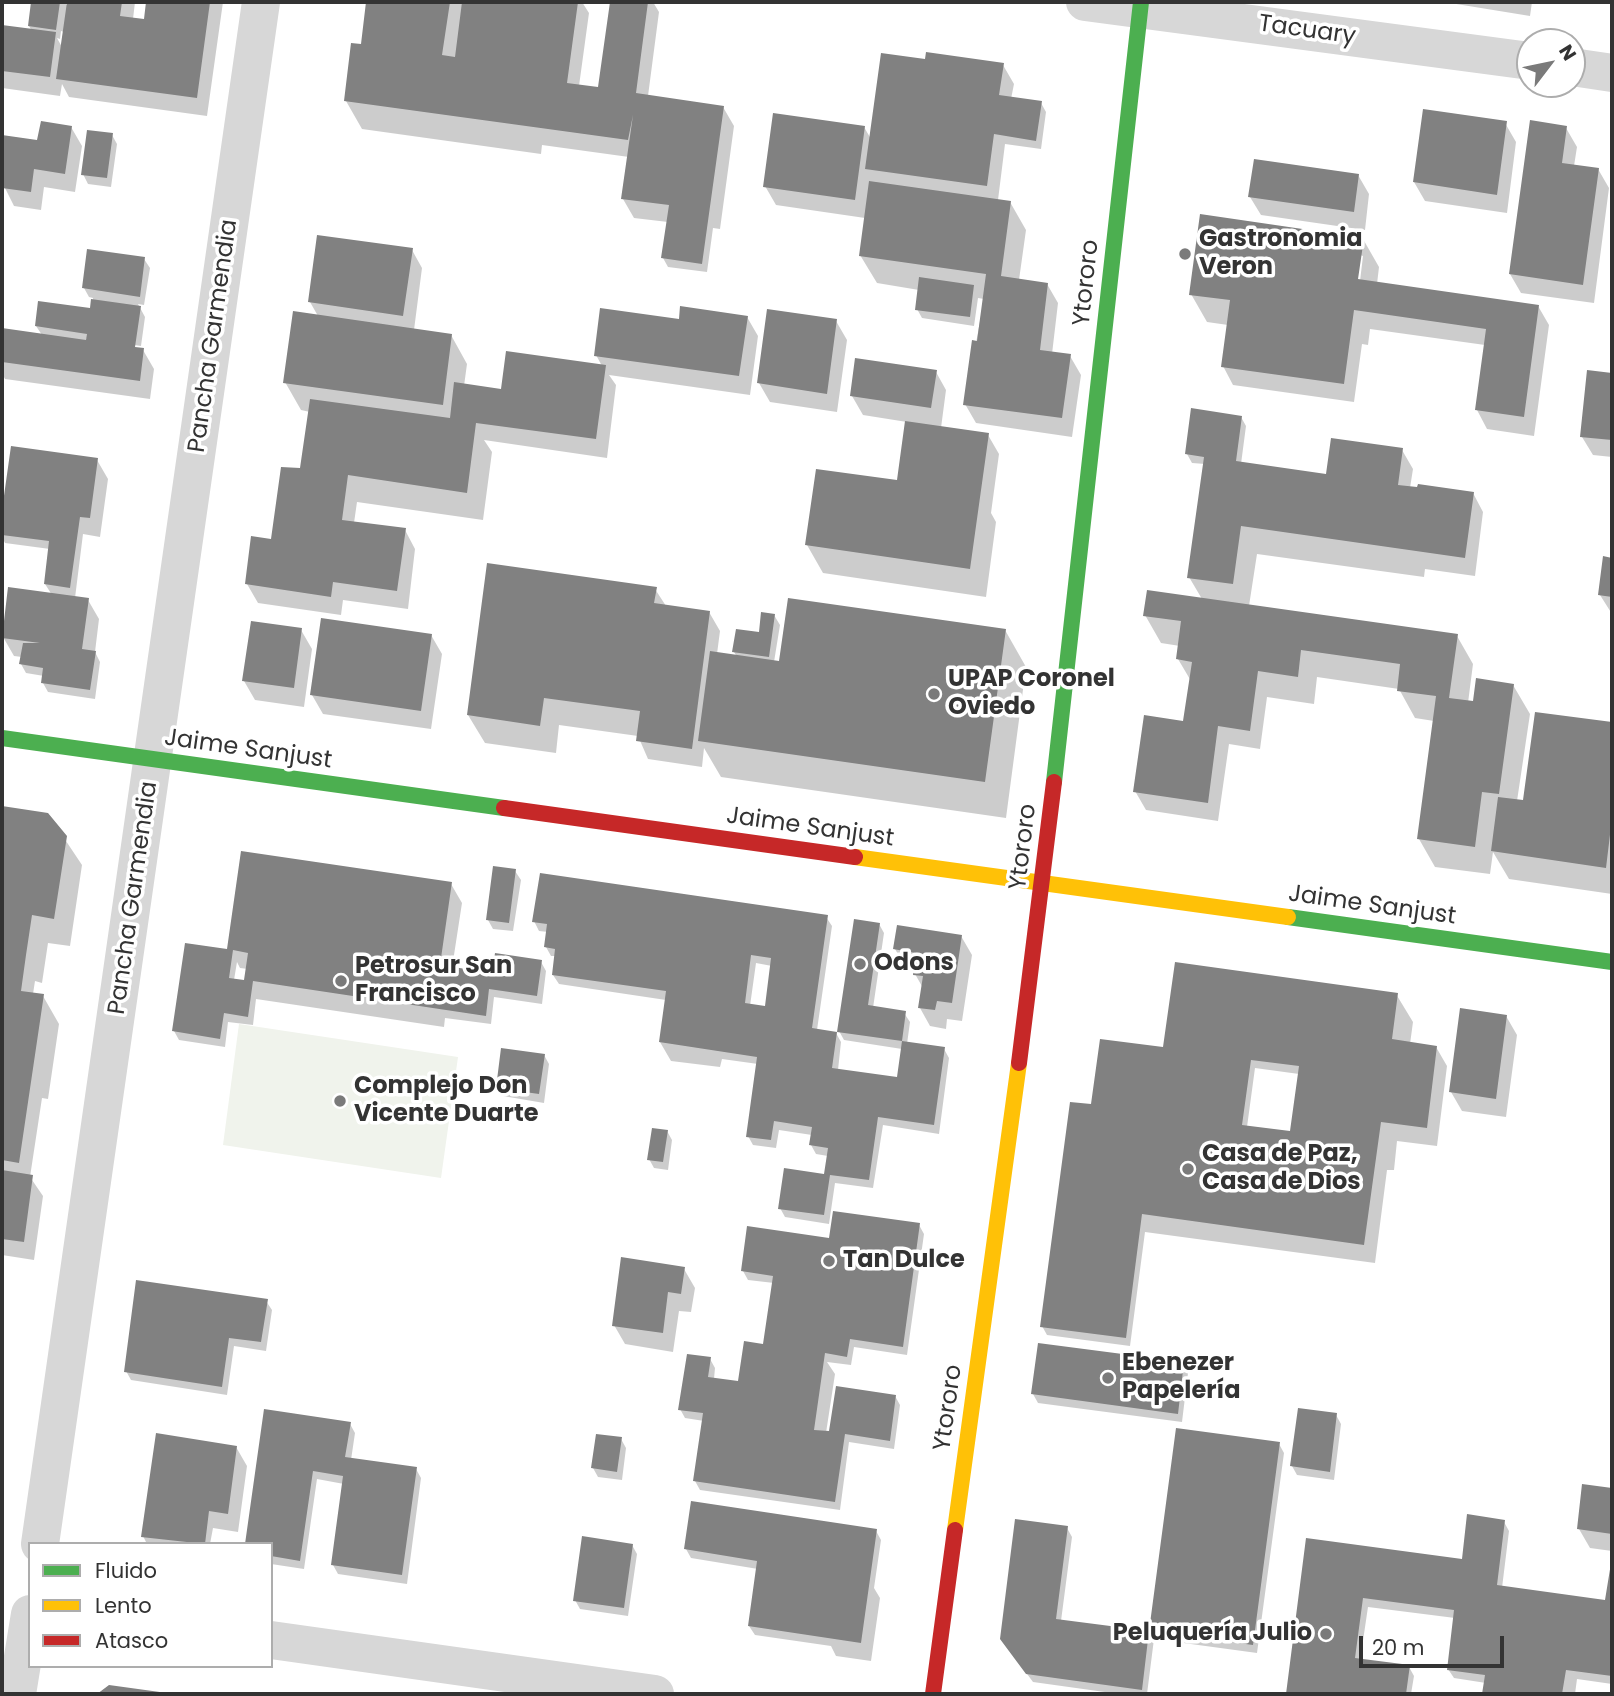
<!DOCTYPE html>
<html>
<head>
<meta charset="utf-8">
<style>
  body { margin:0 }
  #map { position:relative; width:1614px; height:1696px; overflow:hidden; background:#fff; font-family:Poppins,sans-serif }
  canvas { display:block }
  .frame { position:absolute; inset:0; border:4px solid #333; pointer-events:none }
  .legend { position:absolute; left:28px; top:1542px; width:245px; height:126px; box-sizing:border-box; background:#fff; border:2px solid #adadad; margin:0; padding:9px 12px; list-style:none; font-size:21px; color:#333 }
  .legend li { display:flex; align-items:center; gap:14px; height:35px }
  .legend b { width:35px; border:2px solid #adadad }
  .north { position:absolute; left:1516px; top:28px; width:70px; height:70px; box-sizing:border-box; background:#fff; border:2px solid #adadad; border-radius:50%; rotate:58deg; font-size:19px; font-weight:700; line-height:28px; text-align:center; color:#333 }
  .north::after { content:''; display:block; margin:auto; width:24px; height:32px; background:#7a7a7a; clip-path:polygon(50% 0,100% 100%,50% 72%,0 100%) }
  .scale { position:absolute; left:1359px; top:1636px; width:145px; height:32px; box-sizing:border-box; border:4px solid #333; border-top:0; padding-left:9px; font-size:21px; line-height:24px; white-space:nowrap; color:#333; -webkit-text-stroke:5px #fff; paint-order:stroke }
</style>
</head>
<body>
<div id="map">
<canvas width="1614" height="1696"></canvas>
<div class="frame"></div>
<ul class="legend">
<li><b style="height:9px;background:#4caf50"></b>Fluido</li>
<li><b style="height:9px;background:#ffc107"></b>Lento</li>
<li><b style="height:9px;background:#c62828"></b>Atasco</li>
</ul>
<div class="north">N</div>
<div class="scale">20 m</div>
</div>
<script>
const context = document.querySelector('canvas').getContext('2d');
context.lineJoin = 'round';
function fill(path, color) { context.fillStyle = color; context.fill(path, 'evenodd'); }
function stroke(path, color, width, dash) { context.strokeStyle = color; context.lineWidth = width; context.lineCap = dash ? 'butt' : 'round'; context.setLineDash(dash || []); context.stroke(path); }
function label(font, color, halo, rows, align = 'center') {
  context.font = font + ' Poppins,sans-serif'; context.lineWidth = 7; context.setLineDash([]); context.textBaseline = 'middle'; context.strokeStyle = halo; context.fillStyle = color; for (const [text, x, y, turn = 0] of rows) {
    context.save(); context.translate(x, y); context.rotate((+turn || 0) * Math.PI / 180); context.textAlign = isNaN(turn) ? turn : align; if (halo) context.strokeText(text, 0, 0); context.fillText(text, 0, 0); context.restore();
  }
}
const green = new Path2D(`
  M239 1024 458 1057 441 1178 223 1145Z`);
const shadow = new Path2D(`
  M33 2H65L68 7V2H135L133 19 145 21 148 2H223L207 116 69 97 62 84 60 96 2 88V27L32 31 29 26ZM61 31 64 32 62 47 57 38 60 39Z
  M368 2H582L589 13 579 86 600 89 612 2H653L659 12 648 96 723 107 734 126 720 229 713 228 707 272 668 267 663 258 668 222 634 218 623 199 629 157 542 145 541 154 362 129 346 101 364 46Z
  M1444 2H1532L1530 16Z
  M926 61 1003 65 1014 84 1011 99 1041 103 1046 112 1041 149 1005 144 998 200 1010 202 1026 230 1019 280 1047 284 1058 303 1052 354 1070 356 1081 375 1072 437 976 423 965 404 984 299 978 298 974 326 922 318 917 309 919 290 877 283 860 255 865 218 776 205 765 186 864 127 871 139Z
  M1505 123 1516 142 1507 213 1425 201 1414 182Z
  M71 127 82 146 75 192 44 187 41 210 14 206 2 182V137L39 142Z
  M1566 128 1577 147 1574 166 1598 169 1609 188 1594 303 1521 293 1510 274Z
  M112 135 117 144 111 187 88 184 83 174Z
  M1358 175 1369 194 1365 230 1261 215 1250 197Z
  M1363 239 1379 267 1377 284 1538 306 1549 325 1534 436 1487 429 1477 410 1485 345 1370 329 1368 345 1362 344 1354 402 1233 385 1223 366 1228 325 1207 322 1191 294ZM1360 255 1363 256 1360 281H1356Z
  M412 250 422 268 414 330 451 335 467 364 464 386 502 391 602 366 596 355 681 321 747 317 758 336 750 395 609 375 616 385 607 458 484 440 492 452 483 520 357 502 354 523 405 530 415 549 408 609 343 600 341 615 258 603 247 584 273 541 304 471 310 412 301 410 285 382 318 316 310 302Z
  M144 259 150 268 144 305 138 304 145 317 141 346 86 338 90 342 143 350 154 369 150 399 5 379 2 373V330L42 335 36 326 92 310 93 298 89 297 84 288Z
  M836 321 847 340 837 412 770 402 759 383Z
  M936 372 946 390 941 428 988 435 999 454 991 513 996 522 986 597 823 573 807 545 899 482 907 422 863 415 852 396Z
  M1588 372 1612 375V457L1593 455 1582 437Z
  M1241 417 1246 426 1241 464 1330 476 1402 450 1413 469 1410 488 1473 493 1483 512 1475 576 1425 569 1424 577 1257 554 1249 606 1457 636 1473 664 1468 703H1474L1513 685 1530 714 1517 801 1524 802 1536 714 1612 724V894L1509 879 1493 852 1490 874 1435 867 1419 839 1434 721 1415 718 1399 689 1317 677 1314 704 1267 697 1260 749 1229 744 1218 821 1146 810 1135 791 1185 723 1191 681 1178 659 1180 646 1161 643 1145 615 1202 599 1189 577 1205 464 1192 463 1187 454Z
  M12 448 97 460 108 479 100 537 83 534 75 598 88 600 99 619 95 652 100 662 95 699 48 692 43 683 44 676 26 673 21 664 22 657 14 656 3 637 52 595 45 584 50 549 5 543 2 537Z
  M1604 558 1612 559V614L1600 595Z
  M655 589 666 606 709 612 720 631 717 654 737 657 734 652 760 634 774 615 780 625 774 662 1005 630 1026 667 1006 818 721 777 704 748 702 767 648 759 638 736 559 725 556 753 485 743 468 715Z
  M301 630 312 649 304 707 255 700 244 681Z
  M431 635 442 654 431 729 323 714 312 695Z
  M2 807 48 814 82 865 70 946 48 943 42 983 35 981 33 994 43 996 59 1024 48 1099 42 1098 30 1177 43 1196 34 1260 2 1255Z
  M515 871 521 880 513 931 493 929 488 920Z
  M451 884 462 903 452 968 494 975 541 962 546 971 542 1004 494 997 491 1024 445 1018 444 1027 256 999 253 1025 228 1022 225 1047 179 1040 174 1031 231 952 229 949ZM237 962 240 968 248 969 245 982 234 980Z
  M826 917 832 926 817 1030 836 1033 841 1042 838 1070 898 1079 902 1049 844 1040 839 1031 879 924 884 933 873 1008 904 1013 910 1022 907 1044 944 1049 949 1058 939 1134 883 1125 873 1188 835 1183 829 1224 785 1217 780 1208 825 1176 828 1156 816 1154 811 1145 812 1135 779 1130 776 1148 753 1145 748 1136 758 1064 722 1059 720 1067 671 1061 660 1042 666 1000 559 984 553 975 556 956H551L546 947 548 932 539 931 534 921ZM756 963 772 966 766 1008 750 1006Z
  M961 936 972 955 962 1021 947 1019 946 1029 930 1026 920 1008 923 988 915 974 916 969 906 968 895 949Z
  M1396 994 1413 1022 1410 1044 1436 1047 1447 1066 1437 1146 1397 1141 1394 1170H1387L1375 1263 1145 1232 1130 1346 1047 1335 1042 1326 1095 1107 1165 1049ZM1255 1068 1299 1074 1291 1133 1247 1127Z
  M1506 1016 1517 1035 1506 1117 1462 1111 1451 1092Z
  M544 1055 549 1064 544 1103 503 1096 498 1087Z
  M667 1131 672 1140 668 1170 654 1168 649 1159Z
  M919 1225 924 1234 907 1355 854 1347 851 1365 827 1362 835 1374 826 1433 895 1396 900 1405 894 1449 849 1442 840 1510 700 1490 695 1481 704 1421 685 1418 680 1409 710 1359 715 1368 714 1379 739 1383 765 1346 774 1283 748 1280 743 1271 831 1240Z
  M684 1269 695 1288 691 1312 679 1311 673 1352 625 1344 614 1325Z
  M266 1301 272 1310 266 1351 234 1346 227 1395 131 1380 126 1371Z
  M1183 1364 1188 1373 1182 1422 1038 1403 1033 1394Z
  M1336 1415 1341 1424 1334 1480 1297 1475 1292 1466Z
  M350 1424 355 1433 351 1460 416 1469 421 1478 407 1584 338 1574 333 1565 344 1484 317 1479 304 1569 271 1564V1544H247Z
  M1177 1430 1279 1444 1284 1453 1257 1653 1154 1639 1147 1694H1119L1033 1682 1001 1639 1067 1528 1072 1537 1061 1621 1151 1633Z
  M621 1439 626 1448 622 1480 598 1477 593 1468Z
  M236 1447 247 1466 238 1532 213 1528 210 1544H147L143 1536Z
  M1584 1486 1612 1489V1551L1590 1548 1579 1529Z
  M1504 1522 1509 1531 1502 1588 1607 1602 1612 1557V1684L1577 1679 1575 1694H1484L1486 1683 1454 1678 1448 1669 1455 1618 1368 1607 1360 1661 1409 1667 1414 1676 1411 1694H1288L1308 1540 1463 1561Z
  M876 1531 881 1540 874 1588 880 1598 871 1661 836 1656 831 1646 755 1635 749 1626 758 1569 691 1558 686 1549Z
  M632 1545 637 1554 628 1616 580 1609 575 1600Z`);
const building = new Path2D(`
  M31 2H60L56 30 28 26Z
  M67 2H122L120 16 144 19 146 2H210L197 98 56 79Z
  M366 2H450L442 55 455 57 462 2H578L567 83 598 87 610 2H648L636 93 724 106 702 264 661 258 669 205 621 199 633 115 628 140 344 101 351 43 361 44Z
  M2 25 56 32 50 77 2 71Z
  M926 52 1004 63 999 95 1042 101 1036 141 994 134 987 186 865 169 881 53 925 59Z
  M1423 109 1507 121 1497 195 1413 182Z
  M773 113 865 126 855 200 763 187Z
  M1530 120 1567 126 1562 163 1599 168 1583 285 1509 274Z
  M41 121 72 126 65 174 34 169 31 192 2 188V135L37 140Z
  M87 130 113 133 107 178 81 175Z
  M1254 159 1359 174 1354 212 1248 197Z
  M869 181 1011 201 1001 276 1048 283 1040 350 1071 354 1062 418 963 405 972 340 977 341 986 274 859 256Z
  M1200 214 1364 238 1358 279 1539 305 1524 417 1475 410 1486 329 1354 310 1344 384 1221 367 1230 300 1189 295Z
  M317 235 413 248 403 316 308 302Z
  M87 249 145 257 140 297 82 288Z
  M919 277 974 285 970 317 915 310Z
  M91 299 141 306 135 347 144 348 140 381 2 362V328L86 340 87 334 35 326 38 301 90 308Z
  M680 306 748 316 739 376 594 356 600 308 679 319Z
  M767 309 837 319 827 394 757 383Z
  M293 311 452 334 443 405 283 383Z
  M506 351 606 365 596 439 476 423 467 493 348 475 342 520 406 528 397 591 333 582 331 597 245 584 251 536 271 539 281 467 300 468 310 399 450 418 454 382 501 389Z
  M855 358 937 370 931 408 850 396Z
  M1587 370 1612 373V440L1580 437Z
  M1191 408 1242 416 1236 461 1326 474 1331 438 1403 448 1398 485 1417 487 1418 484 1474 492 1465 558 1241 526 1233 584 1187 578 1204 457 1185 454Z
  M905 421 989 433 970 569 805 545 816 469 897 480Z
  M11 446 98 458 90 518 80 517 70 588 44 584 49 541 2 535V510Z
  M1603 556 1612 558V597L1598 595Z
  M487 563 657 587 654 603 710 611 692 749 636 741 640 711 544 698 540 726 467 715Z
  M8 587 89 598 82 649 96 651 90 690 41 683 43 668 19 664 23 643H40L2 638Z
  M1147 590 1458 634 1449 698 1473 701 1476 678 1514 684 1499 794 1482 792 1475 847 1417 839 1436 696 1397 691 1400 664 1301 650 1298 677 1258 671 1250 731 1218 726 1208 803 1133 792 1144 715 1183 721 1192 662 1176 659 1181 621 1143 616Z
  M788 598 1006 629 985 782 698 741 710 651 779 661Z
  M761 612 775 614 769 657 732 652 736 629 759 632Z
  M321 618 432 634 421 711 310 695Z
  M251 621 302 628 294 688 242 681Z
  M1535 712 1612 722V818L1606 868 1491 851 1498 797 1523 800Z
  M2 806 48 813 67 836 54 919 32 915 26 955 21 991 44 994 19 1163 2 1160Z
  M241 851 452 882 440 965 492 973 495 953 542 960 537 996 489 989 486 1016 253 981 248 1017 224 1013 220 1039 172 1031 185 943 227 949ZM233 950 248 953 244 980 229 978Z
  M493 866 516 869 509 923 486 920Z
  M540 873 828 915 812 1028 837 1032 832 1068 897 1077 902 1041 945 1047 934 1125 878 1117 869 1180 830 1175 824 1215 778 1209 784 1168 824 1174 828 1148 809 1145 812 1127 774 1121 771 1140 746 1137 757 1057 659 1042 666 991 552 975 555 949 544 947 547 924 532 922ZM751 955 771 958 765 1006 745 1003Z
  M854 919 880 923 868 1005 906 1011 902 1041 837 1032Z
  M897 925 962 935 952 1003 937 1001 935 1010 918 1008 923 976 913 975 916 953 893 949Z
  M1175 962 1398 993 1392 1039 1437 1046 1427 1128 1381 1122 1364 1245 1142 1214 1126 1338 1040 1327 1070 1102 1091 1104 1100 1039 1163 1047ZM1251 1060 1299 1066 1290 1131 1242 1125Z
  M1460 1008 1507 1015 1496 1099 1449 1092Z
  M501 1048 545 1054 539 1094 496 1088Z
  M652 1128 668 1130 663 1162 647 1160Z
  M2 1170 33 1175 24 1242 2 1239Z
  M833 1211 920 1223 903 1347 850 1339 847 1357 825 1353 814 1430 829 1431 836 1386 896 1395 890 1441 845 1434 835 1502 693 1481 703 1413 678 1410 687 1354 711 1357 708 1377 738 1381 744 1341 763 1344 773 1276 741 1271 747 1226 829 1238Z
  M621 1257 685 1267 681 1294 668 1292 663 1333 612 1326Z
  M136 1280 268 1299 261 1342 229 1338 222 1387 124 1372Z
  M1038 1343 1184 1362 1178 1414 1031 1394Z
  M1298 1408 1337 1413 1330 1472 1290 1466Z
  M264 1409 351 1422 345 1457 417 1467 402 1575 331 1565 343 1476 313 1471 300 1561 271 1556V1544H245Z
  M1176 1428 1280 1442 1253 1645 1149 1631 1142 1690 1026 1674 1000 1639 1015 1519 1068 1526 1056 1619 1149 1631Z
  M156 1433 237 1446 228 1514 209 1511 205 1544 141 1537Z
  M596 1434 622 1437 617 1472 591 1468Z
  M1582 1484 1612 1488V1534L1577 1529Z
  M691 1501 877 1529 861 1643 748 1626 757 1561 684 1549Z
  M1467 1514 1505 1520 1497 1585 1605 1600 1612 1557V1676L1566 1670 1562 1694H1482L1485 1675 1447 1670 1454 1610 1363 1598 1355 1658 1410 1665 1406 1694H1286L1306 1538 1462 1559Z
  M582 1536 633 1544 624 1608 573 1601Z
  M109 1685 167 1693V1694H97Z`);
const street = new Path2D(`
  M1085 2 1530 61
  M1572 67 1612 73
  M40 1544 261 2
  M271 1640 655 1694
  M17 1694 30 1614`);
const fast = new Path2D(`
  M2 738 504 808
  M1054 782 1141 2
  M1288 917 1612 962`);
const slow = new Path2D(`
  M855 857 1288 917
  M955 1530 1019 1063`);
const jam = new Path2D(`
  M504 808 855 857
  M1019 1063 1054 782
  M933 1694 955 1530`);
const markers = [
  [1185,254,7,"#7a7a7a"],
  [934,694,7,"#7a7a7a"],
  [860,964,7,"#7a7a7a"],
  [341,981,7,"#7a7a7a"],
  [340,1101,7,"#7a7a7a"],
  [1188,1169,7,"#7a7a7a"],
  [829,1261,7,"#7a7a7a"],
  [1108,1378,7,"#7a7a7a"],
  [1326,1634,7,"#7a7a7a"]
];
const streetNames = [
  ["Tacuary",1307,31,8],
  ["Ytororo",1087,283,-84],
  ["Pancha Garmendia",214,336,-82],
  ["Jaime Sanjust",248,750,8],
  ["Jaime Sanjust",810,828,8],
  ["Ytororo",1024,847,-83],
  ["Pancha Garmendia",134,898,-82],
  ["Jaime Sanjust",1372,906,8],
  ["Ytororo",949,1408,-82]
];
const poiNames = [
  ["Gastronomia",1199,240],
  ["Veron",1199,268],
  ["UPAP Coronel",948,680],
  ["Oviedo",948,708],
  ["Odons",874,964],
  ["Petrosur San",355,967],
  ["Francisco",355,995],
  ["Complejo Don",354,1087],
  ["Vicente Duarte",354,1115],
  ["Casa de Paz,",1202,1155],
  ["Casa de Dios",1202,1183],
  ["Tan Dulce",843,1261],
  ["Ebenezer",1122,1364],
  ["Papelería",1122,1392],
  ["Peluquería Julio",1312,1634,"right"]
];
fill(green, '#f0f3ec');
fill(shadow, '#0003');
fill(building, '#818181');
stroke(street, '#d7d7d7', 38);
stroke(fast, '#4caf50', 16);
stroke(slow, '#ffc107', 16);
stroke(jam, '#c62828', 16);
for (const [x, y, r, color] of markers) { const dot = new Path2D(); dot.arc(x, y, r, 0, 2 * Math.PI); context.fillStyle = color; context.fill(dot); stroke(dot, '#fff', 2.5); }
label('24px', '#333', '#fff', streetNames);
label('bold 24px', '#333', '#fff', poiNames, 'left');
</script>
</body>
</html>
